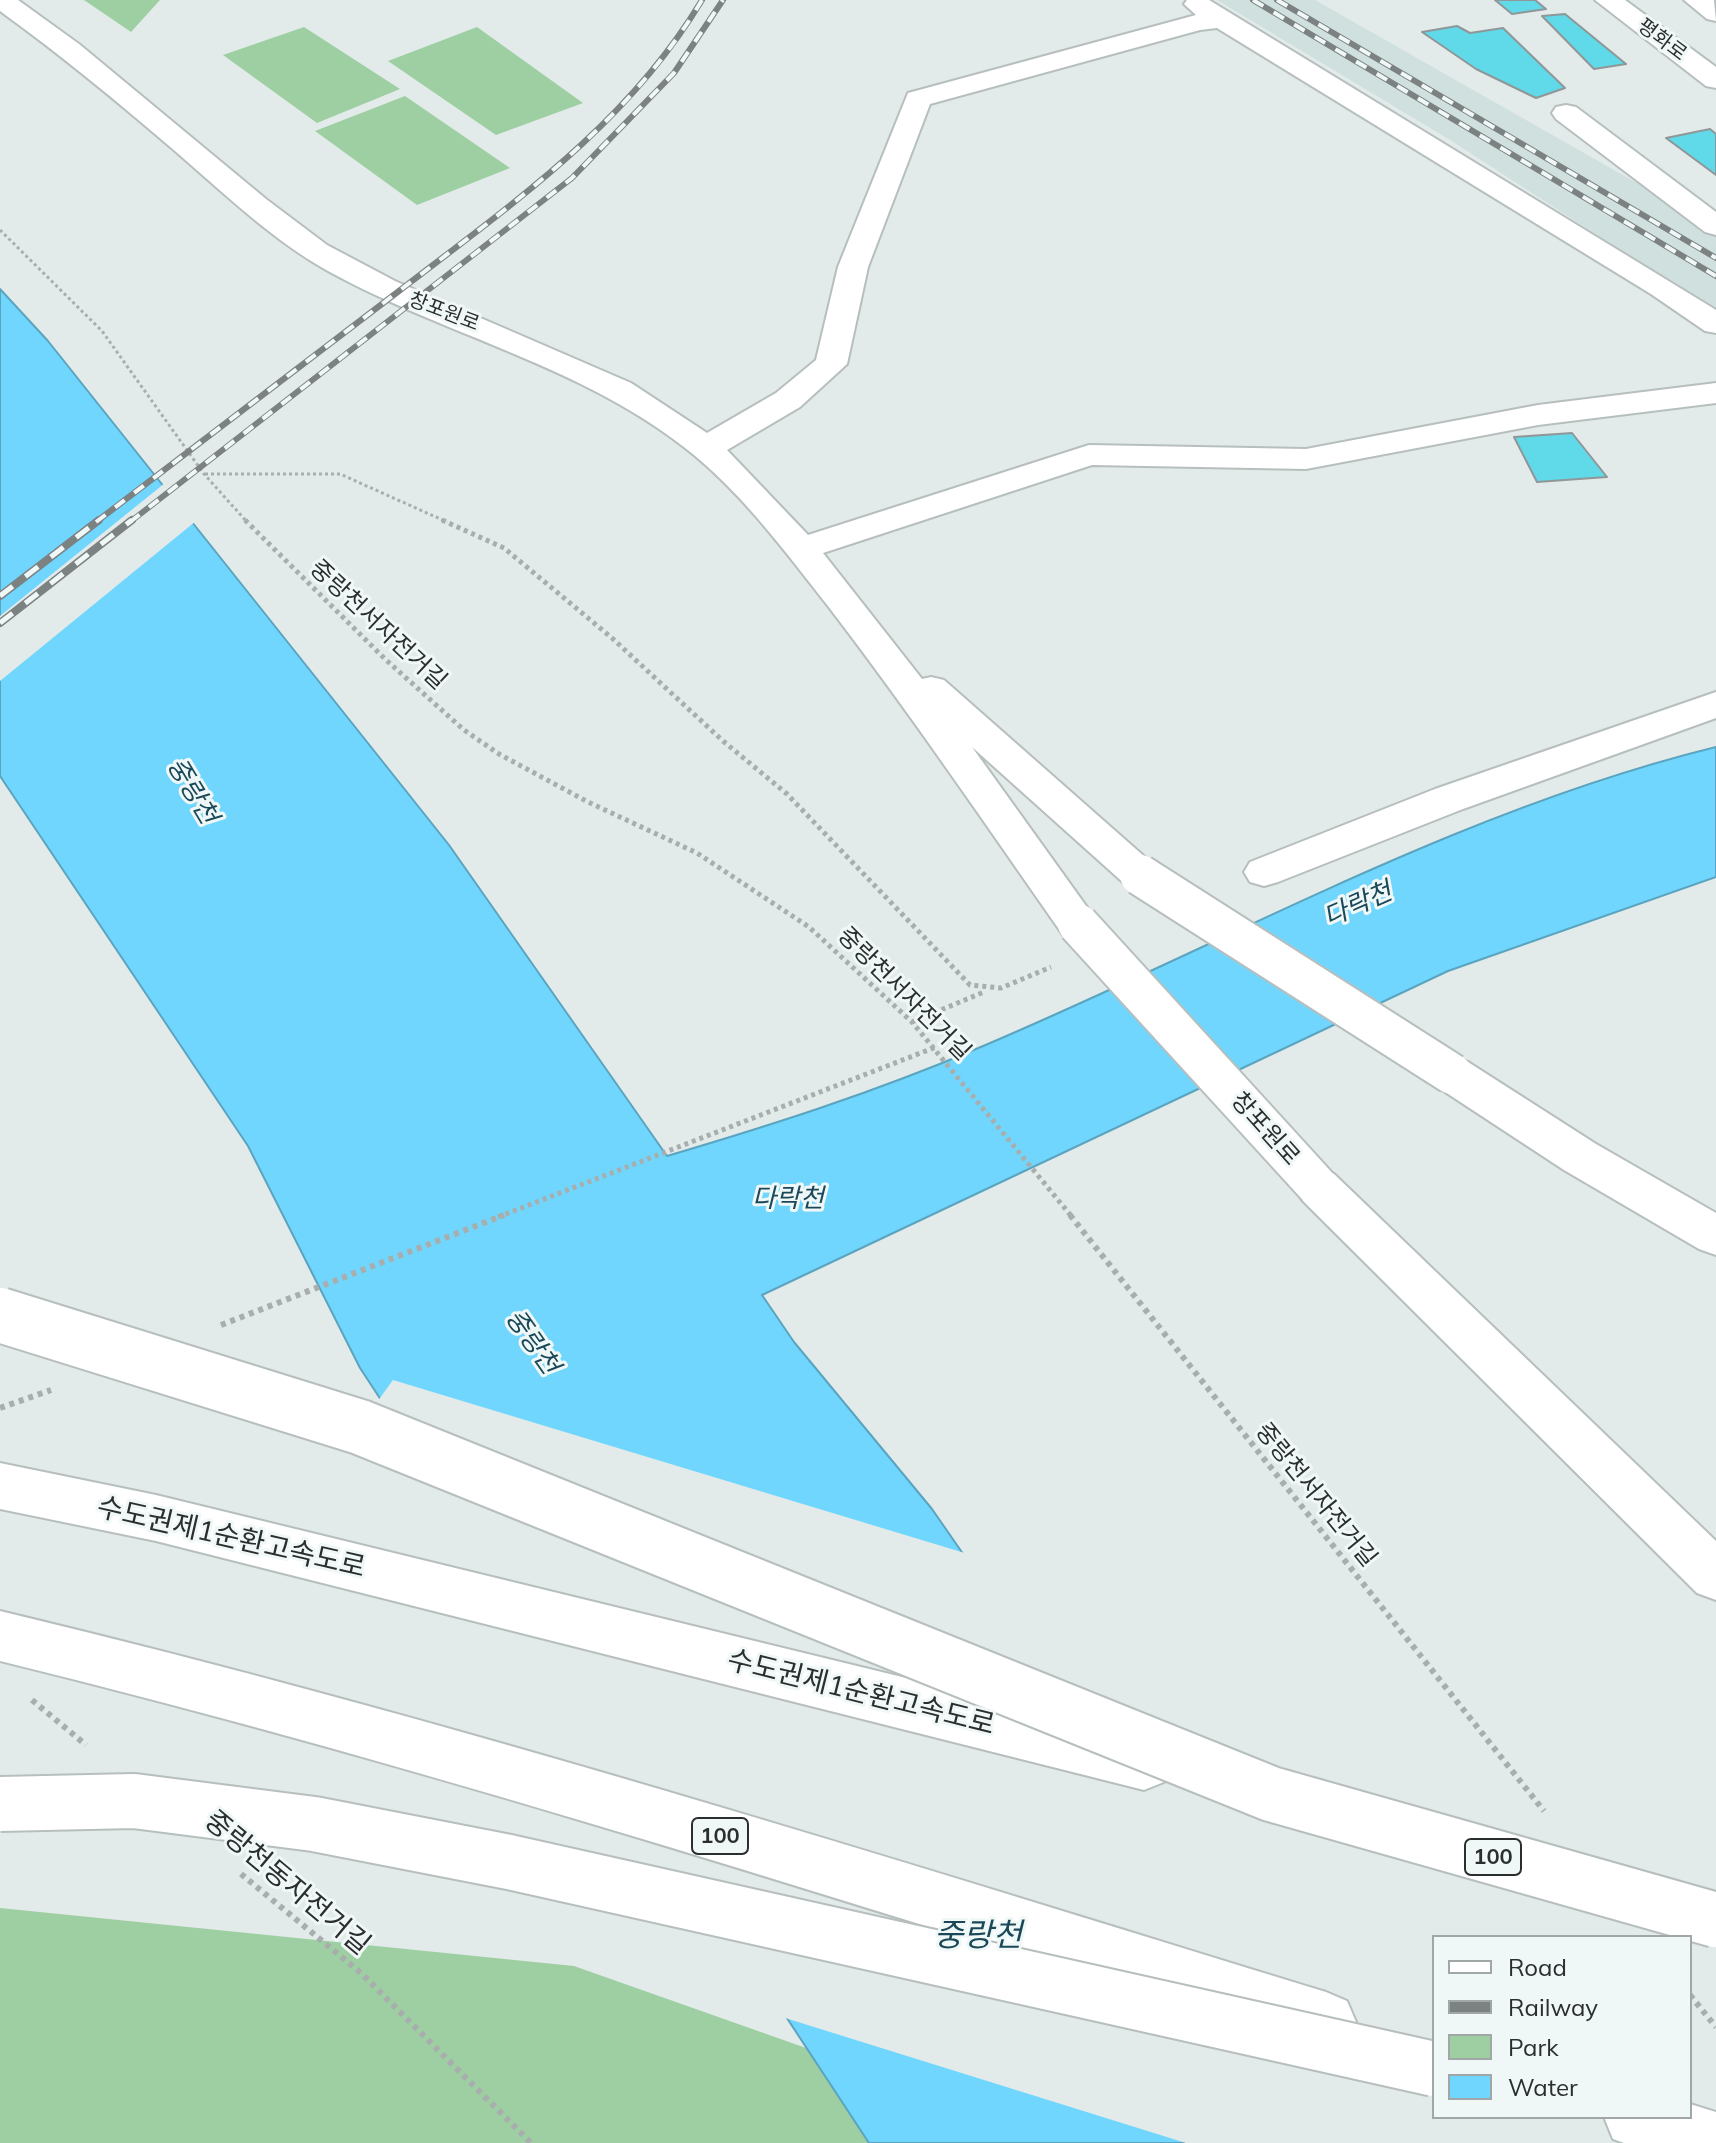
<!DOCTYPE html>
<html>
<head>
<meta charset="utf-8">
<style>
  body { margin:0 }
  #map { position:relative; width:1716px; height:2143px; overflow:hidden; background:#e3ebea; font-family:Mulish,sans-serif }
  canvas { display:block }
  .legend { position:absolute; left:1432px; top:1935px; width:260px; height:184px; box-sizing:border-box; background:#f0f8f7; border:2px solid #a1a7a7; margin:0; padding:10px 14px; list-style:none; font-size:24px; color:#2b2e2e }
  .legend li { display:flex; align-items:center; gap:16px; height:40px }
  .legend b { width:40px; border:2px solid #a1a7a7 }
</style>
</head>
<body>
<div id="map">
<canvas width="1716" height="2143"></canvas>
<ul class="legend">
<li><b style="height:10px;background:#fff"></b>Road</li>
<li><b style="height:10px;background:#7c8181"></b>Railway</li>
<li><b style="height:22px;background:#9ecfa2"></b>Park</li>
<li><b style="height:22px;background:#70d6fd"></b>Water</li>
</ul>
</div>
<script>
const context = document.querySelector('canvas').getContext('2d');
context.lineJoin = 'round';
function fill(path, color) { context.fillStyle = color; context.fill(path, 'evenodd'); }
function stroke(path, color, width, dash) { context.strokeStyle = color; context.lineWidth = width; context.lineCap = dash ? 'butt' : 'round'; context.setLineDash(dash || []); context.stroke(path); }
function label(font, color, halo, rows, align = 'center') {
  context.font = font + ' Mulish,"Noto Sans KR",sans-serif'; context.lineWidth = 6; context.setLineDash([]); context.textBaseline = 'middle'; context.strokeStyle = halo; context.fillStyle = color; for (const [text, x, y, turn = 0] of rows) {
    context.save(); context.translate(x, y); context.rotate((+turn || 0) * Math.PI / 180); context.textAlign = isNaN(turn) ? turn : align; if (halo) context.strokeText(text, 0, 0); context.fillText(text, 0, 0); context.restore();
  }
}
const built = new Path2D(`
  M1217 0H1315L1716 228V312L1450 140Z`);
const green = new Path2D(`
  M84 0H160L131 32Z
  M304 27 400 89 317 123 223 55Z
  M477 27 583 103 496 135 388 61Z
  M405 96 510 168 417 205 315 131Z
  M0 1908 574 1966 1075 2143H0Z`);
const water = new Path2D(`
  M0 289 48 341 449 845 667 1156C772 1125 875 1092 976 1049 1221 946 1456 811 1716 747V877L1448 971 762 1295 794 1342 932 1509 1371 2143H869L360 1368 248 1146 0 776Z`);
const pier = new Path2D(`
  M165 483 196 521 0 681V616Z
  M393 1380 968 1554 1375 2143H1186L782 2017 377 1402Z`);
const building = new Path2D(`
  M1495 0H1535L1546 9 1512 14Z
  M1565 14 1626 64 1594 69 1542 16Z
  M1457 26 1470 33 1503 28 1565 88 1536 98 1476 69 1422 32Z
  M1710 129 1716 134V175L1666 138Z
  M1572 433 1607 477 1537 482 1514 437Z`);
const pathFar2 = new Path2D(`
  M0 230 102 331 204 474 247 522
  M205 474H340L447 522`);
const pathFar1 = new Path2D(`
  M245 520 385 659 464 730 499 754 588 802 697 853 809 927 912 1022 1072 1217
  M442 520 504 548 612 638 723 741 787 794 970 985 1001 988 1051 967
  M912 1022 984 992
  M498 1217 936 1047`);
const path = new Path2D(`
  M1070 1215 1544 1811
  M221 1325 504 1215
  M0 1408 51 1390
  M32 1700 86 1745
  M241 1874 361 1973 531 2143
  M1690 1995 1716 2027`);
const minor = new Path2D(`
  M0 0H18L79 44 266 199 327 245 395 281 631 383 707 433 776 393 816 360 838 267 908 93 1196 15 1184 4 1187 0H1209L1716 310V333L1705 331 1651 294 1217 28 1200 30 930 104 868 267 847 364 800 407 727 450 808 535 1089 445 1306 449 1538 405 1716 383V403L1538 425 1306 469 1092 465 823 553 922 679 931 677 944 680 1154 865 1160 875 1154 885 1140 889 1126 885 972 747 1099 924 1093 935 1078 939 1063 935C986 825 910 713 828 606 787 554 746 498 694 455 586 366 448 337 328 271 271 239 224 193 175 151 118 102 61 55 0 11Z
  M1566 105 1576 107 1716 212V235L1705 232 1556 119 1552 113 1556 107Z
  M1716 692V718L1463 809 1278 882 1264 886 1250 882 1244 872 1250 862 1435 789Z
  M1452 1057 1468 1062 1596 1144 1716 1213V1255L1699 1249 1564 1170 1436 1086 1430 1074 1436 1062Z
  M1318 1169 1334 1174 1716 1541V1600L1697 1593 1302 1200 1295 1187 1302 1174Z`);
const major = new Path2D(`
  M1595 0H1625L1716 67V88L1706 86Z
  M1684 0H1714L1716 21 1707 19Z`);
const highway = new Path2D(`
  M0 1463 156 1495 1144 1736 1164 1744 1172 1763 1164 1782 1144 1790 156 1541 0 1509Z
  M0 1611C448 1718 886 1857 1326 1992L1347 2001 1356 2022 1347 2043 1326 2052C886 1914 448 1771 0 1661Z
  M1690 2104 1716 2112V2143H1624L1613 2139 1604 2117H1690Z`);
const railFar1 = new Path2D(`
  M1253 0 1716 276
  M1277 0 1716 258
  M96 522C197 445 298 368 399 291 512 204 628 124 702 0
  M130 522 572 178 674 73 723 0`);
const rail = new Path2D(`
  M0 596 99 520
  M0 623 132 520`);
const minorBridge = new Path2D(`
  M1140 875 1452 1074
  M1078 924 1318 1187`);
const highwayBridge = new Path2D(`
  M0 1315 360 1427 1271 1794 1716 1920
  M0 1804 134 1801 314 1824 509 1862 1434 2069`);
const farStreetnames = [
  ["평화로",1662,40,37],
  ["창포원로",444,312,21]
];
const shields = [
  [720,1836,56],
  [1493,1857,56]
];
const shieldNames = [
  ["100",720,1836],
  ["100",1493,1857]
];
const streetNames = [
  ["중랑천서자전거길",378,625,43],
  ["중랑천서자전거길",904,994,45],
  ["창포원로",1265,1129,48],
  ["중랑천서자전거길",1316,1495,51]
];
const waterNames = [
  ["중랑천",192,791,59],
  ["다락천",1358,905,-24],
  ["다락천",788,1199],
  ["중랑천",532,1342,55]
];
const nearStreetnames = [
  ["수도권제1순환고속도로",231,1538,13],
  ["수도권제1순환고속도로",861,1693,14],
  ["중랑천동자전거길",287,1883,40]
];
const nearWaternames = [
  ["중랑천",978,1936]
];
fill(built, '#cfe0de');
fill(green, '#9ecfa2');
fill(water, '#70d6fd');
stroke(water, '#5ba4bf', 2);
fill(pier, '#e3ebea');
fill(building, '#60d9e8');
stroke(building, '#8f9798', 2);
stroke(minor, '#b7bfbe', 4);
stroke(major, '#b7bfbe', 4);
stroke(highway, '#b7bfbe', 4);
stroke(pathFar2, '#a8aead', 3, [3, 3]);
stroke(pathFar1, '#a8aead', 5, [4, 4]);
stroke(path, '#a8aead', 6, [5, 5]);
fill(minor, '#fff');
fill(major, '#fff');
fill(highway, '#fff');
stroke(railFar1, '#7c8181', 6);
stroke(rail, '#7c8181', 8);
stroke(railFar1, '#f0f8f7', 4, [12]);
stroke(rail, '#f0f8f7', 5, [16]);
stroke(minorBridge, '#b7bfbe', 44, []);
stroke(highwayBridge, '#b7bfbe', 58, []);
stroke(minorBridge, '#fff', 40);
stroke(highwayBridge, '#fff', 54);
label('20px', '#2b2e2e', '#f0f8f7', farStreetnames);
for (const [x, y, w] of shields) { const box = new Path2D(); box.roundRect(x - w / 2, y - 18, w, 36, 6); context.fillStyle = '#f0f8f7'; context.fill(box); stroke(box, '#2b2e2e', 2); }
label('bold 22px', '#2b2e2e', null, shieldNames);
label('24px', '#2b2e2e', '#f0f8f7', streetNames);
label('italic 26px', '#1b4858', '#f0f8f7', waterNames);
label('28px', '#2b2e2e', '#f0f8f7', nearStreetnames);
label('italic 32px', '#1b4858', '#f0f8f7', nearWaternames);
</script>
</body>
</html>
